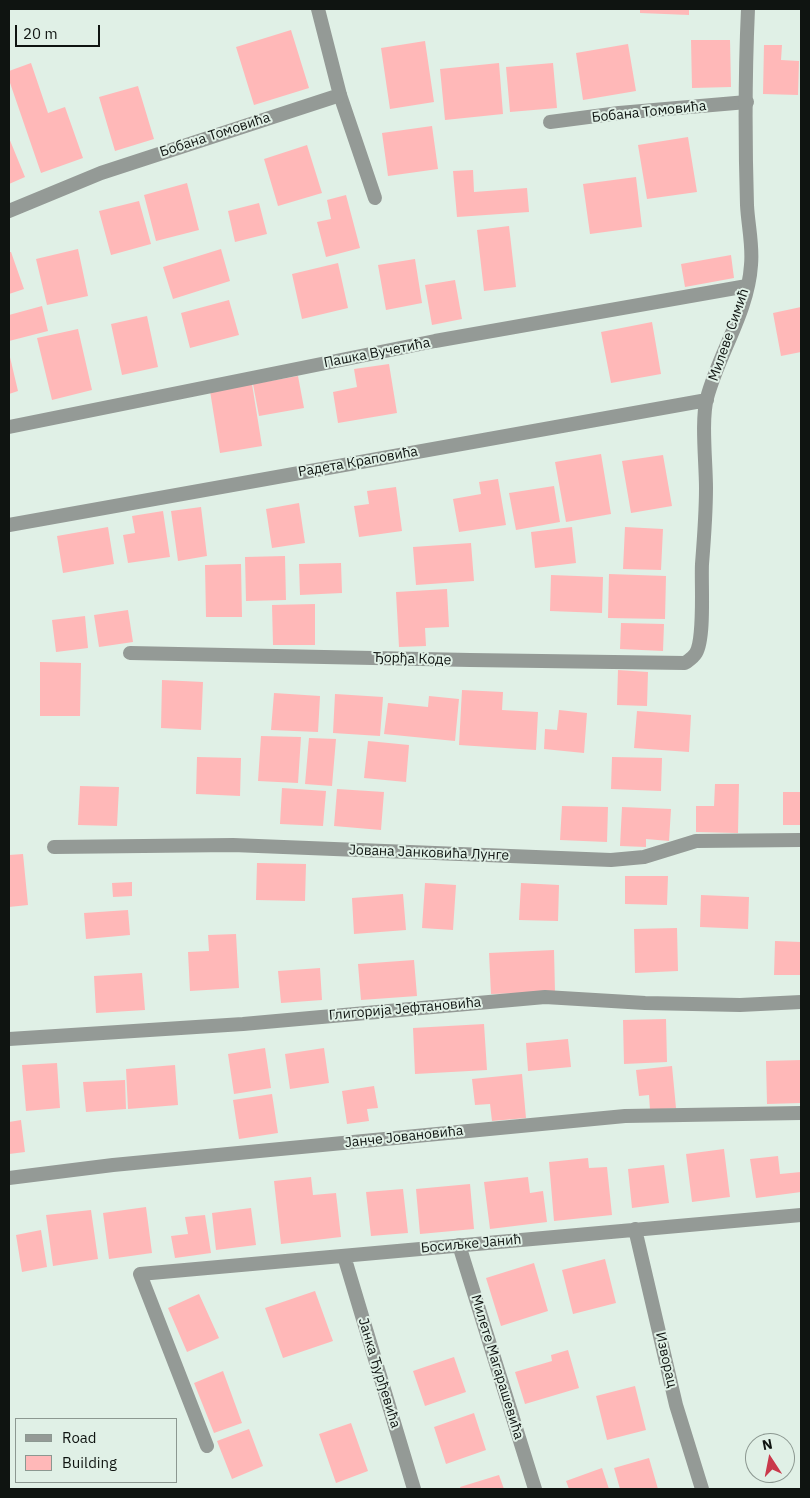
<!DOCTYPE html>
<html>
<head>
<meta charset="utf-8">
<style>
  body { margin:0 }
  #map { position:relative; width:810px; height:1498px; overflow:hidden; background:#e0f0e6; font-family:"IBM Plex Sans",sans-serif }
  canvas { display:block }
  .frame { position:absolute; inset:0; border:10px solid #0f1411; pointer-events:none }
  .legend { position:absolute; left:15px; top:1418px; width:162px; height:65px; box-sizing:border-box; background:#e0f0e6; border:1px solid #8c9891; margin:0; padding:6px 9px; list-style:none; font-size:15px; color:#0f1411 }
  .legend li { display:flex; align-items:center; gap:10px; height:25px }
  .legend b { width:25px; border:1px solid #8c9891 }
  .north { position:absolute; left:745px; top:1433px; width:50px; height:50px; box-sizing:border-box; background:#e0f0e6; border:1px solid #8c9891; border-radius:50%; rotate:349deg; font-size:14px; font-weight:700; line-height:20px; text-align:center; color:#0f1411 }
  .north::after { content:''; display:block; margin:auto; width:18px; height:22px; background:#c9394b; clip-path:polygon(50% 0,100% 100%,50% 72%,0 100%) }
  .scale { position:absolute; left:15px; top:25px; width:85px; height:22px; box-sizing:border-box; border:2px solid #0f1411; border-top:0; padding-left:6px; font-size:15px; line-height:18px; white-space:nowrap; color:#0f1411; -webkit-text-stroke:4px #e0f0e6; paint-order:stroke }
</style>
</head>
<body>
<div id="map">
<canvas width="810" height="1498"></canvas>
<div class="frame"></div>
<ul class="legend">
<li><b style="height:6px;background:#949a96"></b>Road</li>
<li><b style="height:14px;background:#ffb8b8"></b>Building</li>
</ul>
<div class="north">N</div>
<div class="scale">20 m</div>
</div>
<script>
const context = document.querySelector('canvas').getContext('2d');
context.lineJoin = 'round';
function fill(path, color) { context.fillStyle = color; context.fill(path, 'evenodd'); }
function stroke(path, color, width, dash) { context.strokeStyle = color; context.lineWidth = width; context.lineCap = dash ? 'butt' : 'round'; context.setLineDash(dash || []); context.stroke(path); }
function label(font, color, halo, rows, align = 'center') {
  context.font = font + ' "IBM Plex Sans",sans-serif'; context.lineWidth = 4; context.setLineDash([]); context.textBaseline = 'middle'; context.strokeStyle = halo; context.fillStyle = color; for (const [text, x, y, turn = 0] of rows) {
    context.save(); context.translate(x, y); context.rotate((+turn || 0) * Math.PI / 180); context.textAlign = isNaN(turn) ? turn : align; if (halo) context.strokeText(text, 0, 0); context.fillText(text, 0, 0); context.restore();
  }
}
const building = new Path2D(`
  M640 9H689V15L640 13Z
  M291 30 309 88 254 105 236 47Z
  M691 40H730L731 87 692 88Z
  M425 41 434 102 390 109 381 48Z
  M628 44 636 91 583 100 576 53Z
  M764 45H782L781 60 799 61 798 95 763 94Z
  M31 63 48 113 65 107 83 158 41 173 9 80V71Z
  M499 63 503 114 445 120 440 69Z
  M553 63 557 108 510 112 506 67Z
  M138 86 154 139 115 151 99 97Z
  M432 126 438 169 388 176 382 133Z
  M688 137 697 192 647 199 638 145Z
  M9 138 25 177 9 184Z
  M307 145 322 193 278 206 264 159Z
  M473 170 474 192 527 188 529 212 457 217 453 171Z
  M636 177 642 227 590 234 583 184Z
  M187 183 199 230 156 241 144 195Z
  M346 195 360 248 326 257 317 222 331 219 327 200Z
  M139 201 151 244 111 255 99 211Z
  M259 203 267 234 235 242 228 211Z
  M509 226 516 287 484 291 477 230Z
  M78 249 88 296 47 305 36 259Z
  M221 249 230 281 173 299 163 267Z
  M9 252H11L24 289 9 294Z
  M731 255 734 278 685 287 681 264Z
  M415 259 422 303 386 310 378 265Z
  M338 263 348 308 302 319 292 274Z
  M455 280 462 319 432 325 425 285Z
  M229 300 239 335 190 348 181 313Z
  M42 306 48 331 9 341V315Z
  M801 307V352L781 356 773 313Z
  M147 316 158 367 122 375 111 324Z
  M652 322 661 374 611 383 601 332Z
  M78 329 92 390 52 400 37 338Z
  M9 353 18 391 9 394Z
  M389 364 397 413 338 423 333 392 357 387 354 369Z
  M298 376 304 408 259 416 253 384Z
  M252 384 262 446 220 453 210 391Z
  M601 454 611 514 566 522 555 462Z
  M663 455 672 506 631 513 622 461Z
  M498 479 506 525 459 532 453 499 481 494 479 482Z
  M554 486 560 522 516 530 509 493Z
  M396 487 402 531 359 537 354 506 369 504 367 491Z
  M299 503 305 543 272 548 266 509Z
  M201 507 207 556 178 561 171 511Z
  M163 511 170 557 128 563 123 535 135 533 132 516Z
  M108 527 114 564 63 573 57 536Z
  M572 527 576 563 535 568 531 532Z
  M625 527 663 529 661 570 623 569Z
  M471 543 474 581 416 585 413 547Z
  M285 556 286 600 246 601 245 557Z
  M341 563 342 593 300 595 299 564Z
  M241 564 242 617H206L205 565Z
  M609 574 666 576 665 619 608 618Z
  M551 575 603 577 602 613 550 611Z
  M447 589 449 627 425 628 426 646 399 647 396 592Z
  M315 604V645H273L272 605Z
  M128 610 133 642 99 647 94 615Z
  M85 616 88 648 56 652 52 620Z
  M621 623 664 624 663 651 620 649Z
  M40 662 81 663 80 716H40Z
  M618 670 648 672 647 706 617 705Z
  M162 680 203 682 201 730 161 728Z
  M462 690 503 692 502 710 538 712 536 750 459 745Z
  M274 693 320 696 318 732 271 730Z
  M335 694 383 697 380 736 333 733Z
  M429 696 459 699 455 741 384 734 388 703 428 707Z
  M559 710 587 713 584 753 544 749 545 729 557 730Z
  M637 711 691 715 689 752 634 748Z
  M261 736 301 737 298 783 258 781Z
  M309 738 336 739 332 786 305 784Z
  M368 741 409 745 406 782 364 778Z
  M197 757 241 758 240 796 196 794Z
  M612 757 662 758 661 791 611 789Z
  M715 784H739L738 833 696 832V806H714Z
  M80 786 119 787 117 826 78 825Z
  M282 788 326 791 323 826 280 824Z
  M337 789 384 792 381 830 334 826Z
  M783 792H801V825H783Z
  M562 806 608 807 607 842 560 840Z
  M622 807 671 809 669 841 646 839V847L620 846Z
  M23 854 28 905 9 907V855Z
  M257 863 306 864 305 901 256 900Z
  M625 876H668L667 905 625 904Z
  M132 882V896L113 897 112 883Z
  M425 883 456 885 453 930 422 928Z
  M521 883 559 885 558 921 519 920Z
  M403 894 406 930 354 934 352 898Z
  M701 895 749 897 748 929 700 927Z
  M128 910 130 935 86 939 84 913Z
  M677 928 678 971 635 973 634 929Z
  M236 934 239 988 190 991 188 952 209 951 208 935Z
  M775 941 801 942V975H774Z
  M554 950 555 992 491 994 489 953Z
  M414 960 417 996 361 1000 358 964Z
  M320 968 322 1000 281 1003 278 971Z
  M142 973 145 1010 96 1013 94 976Z
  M666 1019 667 1062 624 1064 623 1020Z
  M484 1024 487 1070 415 1074 413 1028Z
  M568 1039 571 1067 528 1071 526 1043Z
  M265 1048 271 1088 234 1094 228 1054Z
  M324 1048 329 1083 290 1089 285 1054Z
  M801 1060V1103L767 1104 766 1061Z
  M57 1063 60 1108 26 1111 22 1065Z
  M175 1065 178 1105 128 1109 126 1069Z
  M672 1066 676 1108 650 1110 649 1095 639 1096 636 1070Z
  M522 1074 526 1118 492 1121 490 1104 475 1105 472 1079Z
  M125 1080 126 1109 86 1112 83 1082Z
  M374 1086 378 1108 367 1109 369 1121 347 1124 342 1091Z
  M272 1094 278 1133 239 1139 233 1100Z
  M21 1120 25 1152 9 1154V1122Z
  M724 1149 730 1197 692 1202 686 1154Z
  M778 1156 780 1174 801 1172V1192L756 1198 750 1159Z
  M588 1158 589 1168 607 1167 612 1215 554 1221 549 1162Z
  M664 1165 669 1203 632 1208 628 1169Z
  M311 1177 313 1195 336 1193 341 1237 281 1244 274 1181Z
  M528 1177 530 1193 543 1191 547 1222 490 1229 484 1182Z
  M470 1184 474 1229 420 1234 416 1189Z
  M403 1189 408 1233 371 1236 366 1192Z
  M146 1207 152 1253 109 1259 103 1213Z
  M251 1208 256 1245 216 1250 212 1213Z
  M91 1210 98 1259 53 1266 46 1215Z
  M205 1215 211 1253 175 1258 171 1236 188 1234 185 1217Z
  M41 1230 47 1267 22 1272 16 1235Z
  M605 1259 616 1303 573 1314 562 1270Z
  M534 1263 548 1311 501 1326 486 1278Z
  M315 1291 333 1341 283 1358 265 1308Z
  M199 1294 219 1338 187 1352 168 1308Z
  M568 1350 579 1388 525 1404 515 1372 552 1361 551 1355Z
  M454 1357 466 1392 425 1406 413 1371Z
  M223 1371 242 1423 214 1433 194 1383Z
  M635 1386 646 1430 607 1440 596 1396Z
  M474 1413 486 1450 446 1464 434 1427Z
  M351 1423 368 1471 336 1483 319 1434Z
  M249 1429 263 1466 232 1479 217 1441Z
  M649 1458 658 1489H620L614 1468Z
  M602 1468 609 1489H569L566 1481Z
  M499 1475 504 1489H461L460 1487Z`);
const service = new Path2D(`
  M340 95 375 198
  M550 122 619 113 747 102`);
const minor = new Path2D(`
  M9 211 101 173 340 95 318 9
  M9 427 435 341 747 286
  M9 525 707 400
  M130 653 470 660 685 663C689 660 693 658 696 653 705 638 701 584 702 564 704 539 706 513 706 488 706 463 701 420 707 398 719 353 748 312 751 265 753 245 748 225 747 205 745 140 745 74 748 9
  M54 847 233 845 611 860 644 857 696 841 801 840
  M9 1039 243 1024 545 997 645 1003 740 1005 801 1002
  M9 1178 113 1165 625 1116 801 1113
  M635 1229 676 1405 702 1489
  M459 1245 535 1489
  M344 1256 414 1489
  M207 1446 140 1274 801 1215`);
const streetNames = [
  ["Бобана Томовића",649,112,-6],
  ["Бобана Томовића",215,135,-18],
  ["Милеве Симић",729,335,-71],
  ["Пашка Вучетића",377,353,-11],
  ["Радета Краповића",358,462,-10],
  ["Ђорђа Коде",412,659,2],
  ["Јована Јанковића Лунге",429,853,2],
  ["Глигорија Јефтановића",405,1009,-5],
  ["Јанче Јовановића",404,1137,-6],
  ["Босиљке Јанић",471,1244,-5],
  ["Изворац",666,1360,77],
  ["Милете Магарашевића",497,1367,73],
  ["Јанка Ђурђевића",379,1373,73]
];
fill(building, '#ffb8b8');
stroke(service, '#949a96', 14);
stroke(minor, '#949a96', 14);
label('14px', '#0f1411', '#e0f0e6', streetNames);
</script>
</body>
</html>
